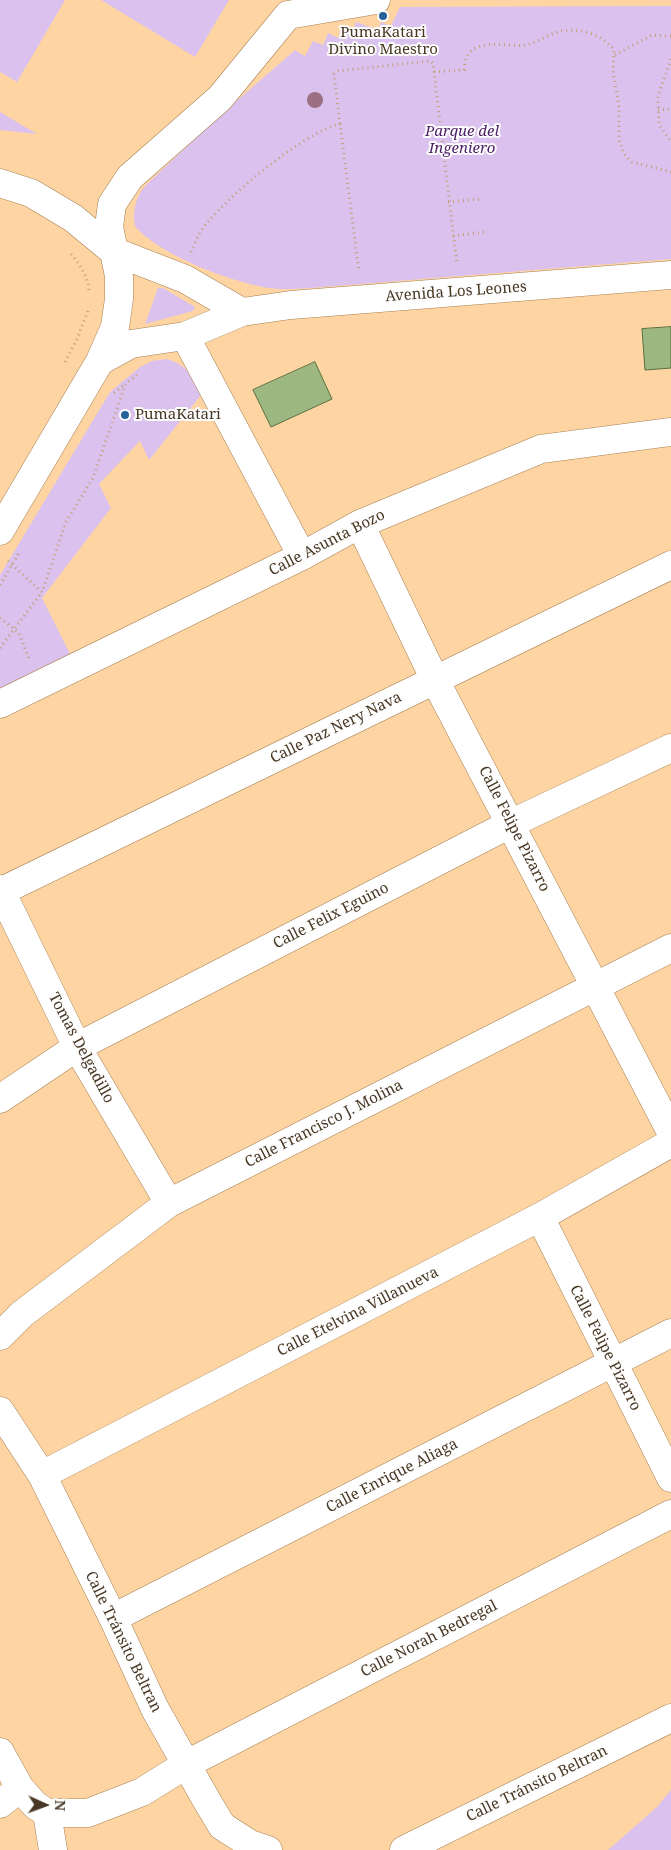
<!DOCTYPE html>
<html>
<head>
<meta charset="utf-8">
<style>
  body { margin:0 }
  #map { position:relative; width:671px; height:1850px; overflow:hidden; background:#fed4a3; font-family:"Noto Serif",serif }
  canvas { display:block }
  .north { position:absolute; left:20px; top:1780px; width:50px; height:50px; -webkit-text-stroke:4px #fdfdfd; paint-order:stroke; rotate:92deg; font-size:14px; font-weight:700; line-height:20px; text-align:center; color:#483723 }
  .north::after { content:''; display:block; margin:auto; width:18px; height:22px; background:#483723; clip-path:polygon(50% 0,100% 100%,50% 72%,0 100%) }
</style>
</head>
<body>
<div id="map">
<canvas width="671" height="1850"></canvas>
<div class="north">N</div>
</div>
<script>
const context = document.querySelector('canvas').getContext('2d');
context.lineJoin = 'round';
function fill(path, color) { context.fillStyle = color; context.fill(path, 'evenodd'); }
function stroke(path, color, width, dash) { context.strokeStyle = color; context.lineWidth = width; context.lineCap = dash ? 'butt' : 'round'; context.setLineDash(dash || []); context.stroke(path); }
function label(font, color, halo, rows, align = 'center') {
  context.font = font + ' "Noto Serif",serif'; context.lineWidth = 4; context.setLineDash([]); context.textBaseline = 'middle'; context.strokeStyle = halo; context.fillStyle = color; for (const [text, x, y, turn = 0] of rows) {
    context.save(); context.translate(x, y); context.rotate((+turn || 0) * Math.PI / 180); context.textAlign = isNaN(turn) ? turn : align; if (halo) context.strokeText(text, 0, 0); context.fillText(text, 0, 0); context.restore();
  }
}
const green = new Path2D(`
  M0 0H65L17 82 0 72Z
  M101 0H229L195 57Z
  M671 6V259L311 288C297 289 283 290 269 288 231 282 159 255 135 226 132 212 136 195 146 185L217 118 295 50 305 56 313 41 323 45 328 33 338 38 343 26 353 30 356 22 378 30 381 22 391 26 400 7Z
  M0 112 37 134 0 130Z
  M158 288H163L195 307 193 311 145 324Z
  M166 359C187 364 192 376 202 394L149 460 140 441 99 484 111 508 42 598 71 656 0 692V575L110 392 140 367 152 361Z
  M671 1790V1850H608L657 1807Z`);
const building = new Path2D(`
  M671 327V368L645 370 642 329Z
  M315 362 332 399 271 427 253 390Z`);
const path = new Path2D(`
  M615 55 652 35 671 36
  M671 59 658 96 659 124 671 142
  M434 72 464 70C465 33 507 48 526 45 536 43 545 36 555 33 574 26 602 33 614 50L613 71 619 107V140L624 154 632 162 671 172
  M658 110 671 109
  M340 124 334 74 338 71 430 61 433 63 457 265
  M448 202 481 199
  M453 236 484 232
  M191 252C194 246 197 238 201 231 221 201 305 131 340 124L359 272
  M71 254C81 266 88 276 89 292
  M65 362 77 339 88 311
  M114 393 125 384
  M8 561 42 592 66 522 93 478 126 383 137 375
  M0 585 19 553
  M0 618 19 633 29 659
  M0 648 42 592`);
const street = new Path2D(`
  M288 15 376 0
  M0 183 31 193 73 218 113 251 185 279 242 312
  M185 336 302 556
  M100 361 131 344 185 336 242 312 291 305 671 275
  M360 524 435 680 671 1132
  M0 531 100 361 115 327 119 299V276L109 227 112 204 130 177 220 98 288 15
  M0 704 302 556 360 524 541 449 671 432
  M0 889 77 1047 169 1203
  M0 892 671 565
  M0 1099 77 1047 512 823 671 748
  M540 1217 671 1478
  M0 1336 22 1314 169 1203 671 948
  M0 1411 42 1475 113 1618 155 1709 207 1801 222 1826 250 1844 268 1850
  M42 1475 540 1217 671 1143
  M113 1618 671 1333
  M0 1752 20 1788 35 1805 47 1813H88L142 1792 187 1764 671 1514
  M0 1804 20 1788
  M47 1813 53 1850
  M404 1850 671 1718`);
const trees = [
  [315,100]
];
const markers = [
  [383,16,5,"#256098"],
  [125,415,5,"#256098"]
];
const poiNames = [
  ["PumaKatari",383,33],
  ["Divino Maestro",383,50],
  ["PumaKatari",135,415,"left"]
];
const parkNames = [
  ["Parque del",462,132],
  ["Ingeniero",462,149]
];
const streetNames = [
  ["Avenida Los Leones",456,292,-4],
  ["Calle Asunta Bozo",327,543,-27],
  ["Calle Paz Nery Nava",336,728,-26],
  ["Calle Felipe Pizarro",514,829,63],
  ["Calle Felix Eguino",331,916,-27],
  ["Tomas Delgadillo",81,1048,62],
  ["Calle Francisco J. Molina",324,1124,-27],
  ["Calle Etelvina Villanueva",358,1312,-27],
  ["Calle Felipe Pizarro",605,1348,63],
  ["Calle Enrique Aliaga",392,1476,-27],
  ["Calle Norah Bedregal",429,1639,-27],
  ["Calle Tránsito Beltran",123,1642,64],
  ["Calle Tránsito Beltran",537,1784,-26]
];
fill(green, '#dbc2ee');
fill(building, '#9cb782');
stroke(building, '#58703e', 1);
stroke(street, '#a78052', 29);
stroke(path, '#c19f78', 3, [1, 4]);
stroke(street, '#fff', 28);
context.fillStyle = '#9c7081';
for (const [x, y] of trees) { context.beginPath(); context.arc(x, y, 8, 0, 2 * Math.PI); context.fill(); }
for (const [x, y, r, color] of markers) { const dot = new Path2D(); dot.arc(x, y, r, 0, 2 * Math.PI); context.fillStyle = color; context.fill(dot); stroke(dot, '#fdfdfd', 2); }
label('15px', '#483723', '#fdfdfd', poiNames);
label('italic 15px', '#4b1f66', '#fdfdfd', parkNames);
label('15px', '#483723', '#fdfdfd', streetNames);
</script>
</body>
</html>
